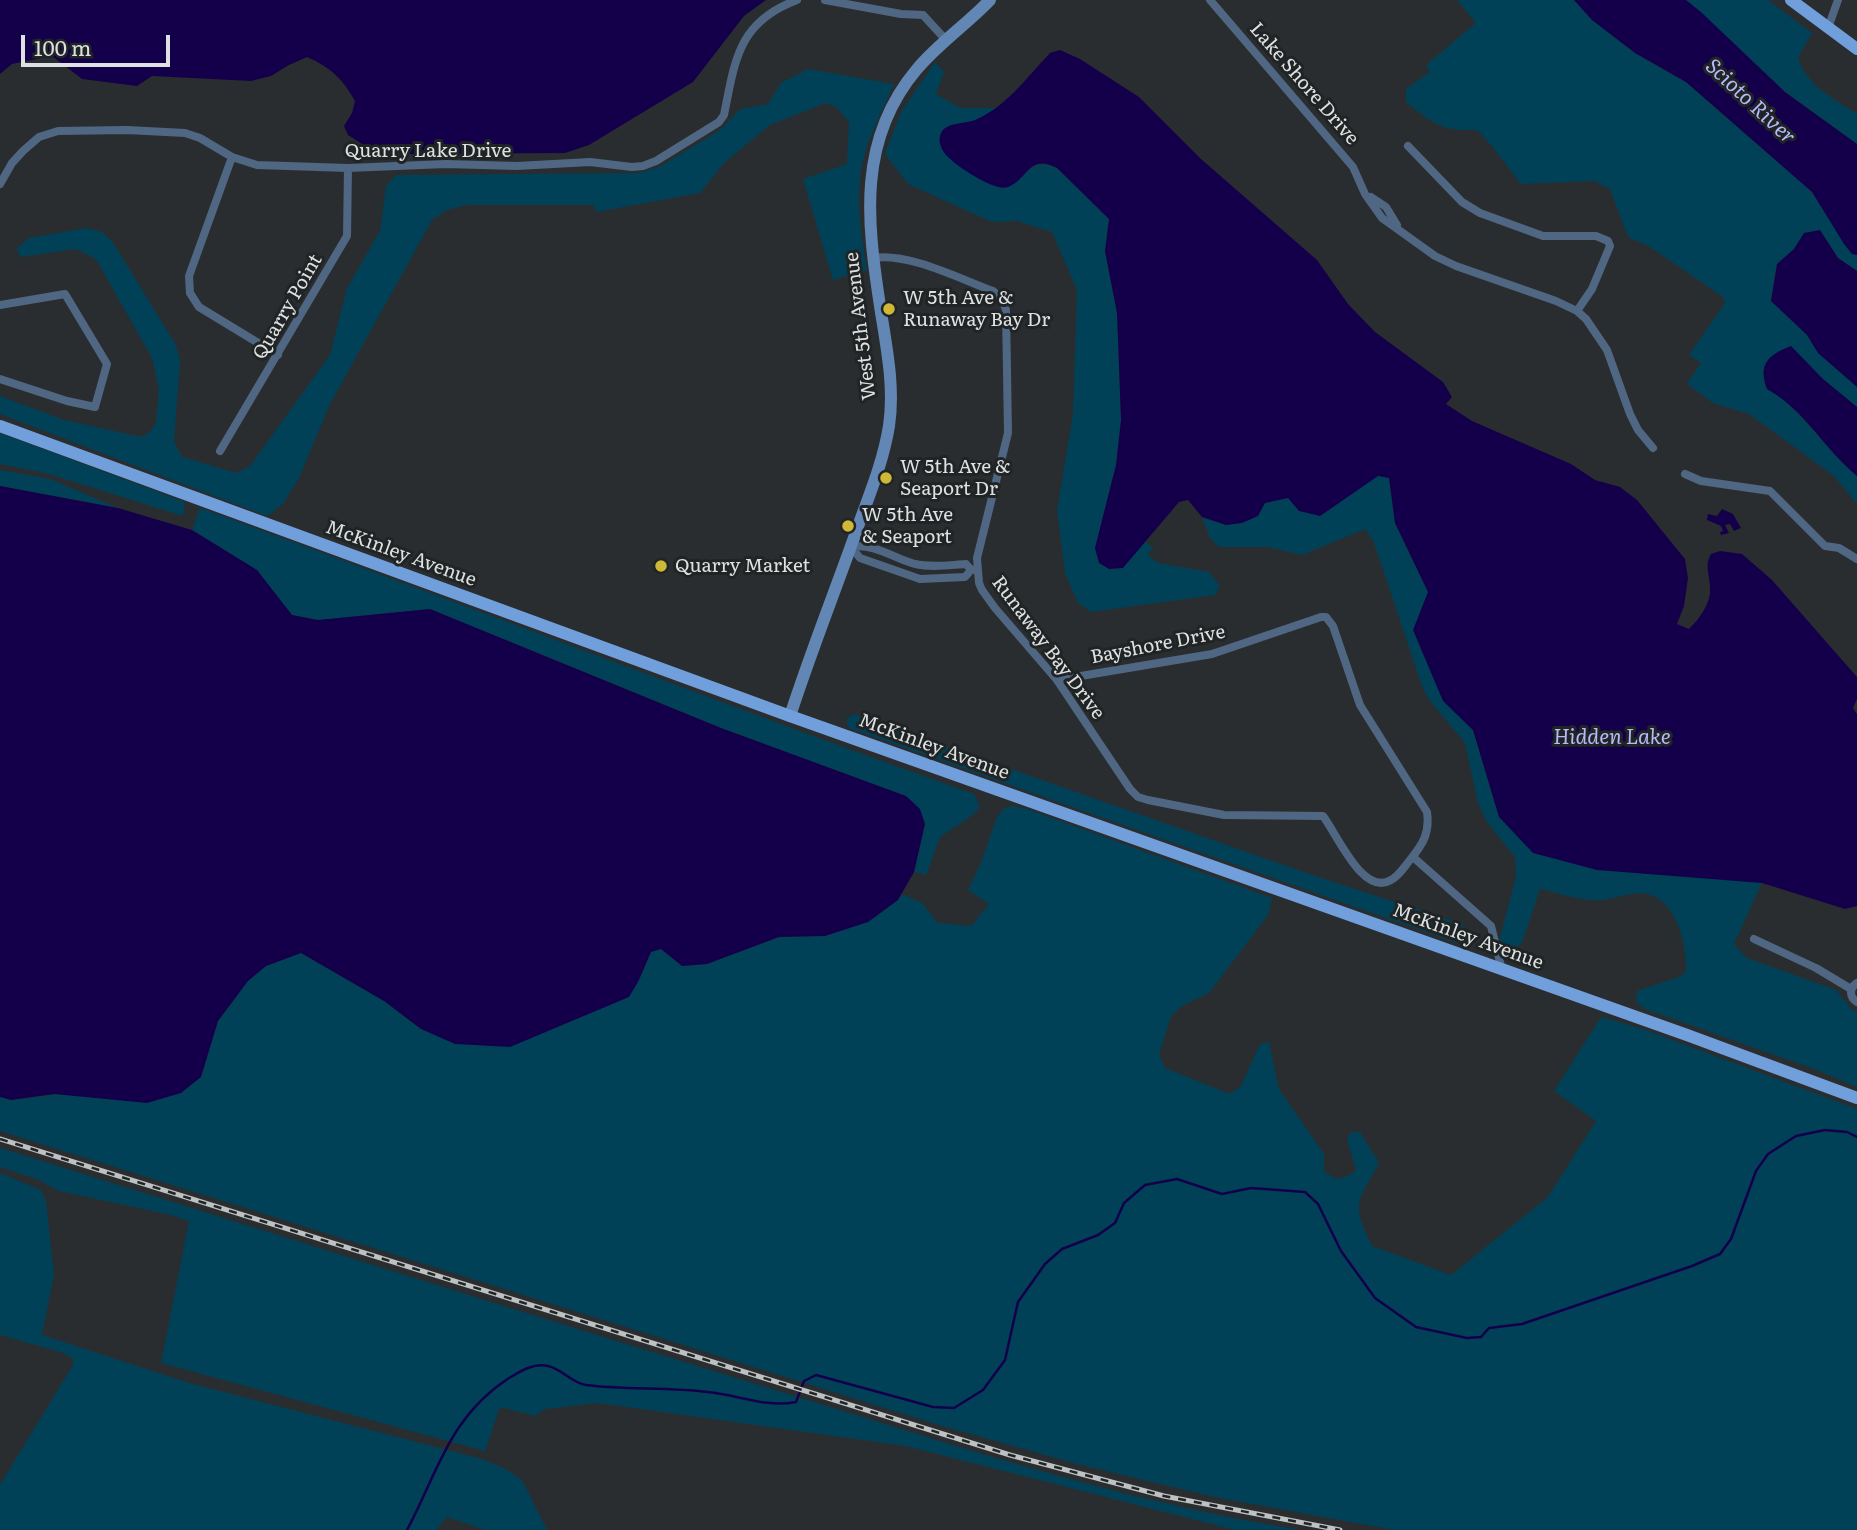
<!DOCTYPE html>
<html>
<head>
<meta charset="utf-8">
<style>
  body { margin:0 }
  #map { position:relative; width:1857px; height:1530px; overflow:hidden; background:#2a2d2f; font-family:Literata,serif }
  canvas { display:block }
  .scale { position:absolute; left:21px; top:35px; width:149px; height:32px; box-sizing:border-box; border:4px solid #dee1e2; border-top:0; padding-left:9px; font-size:21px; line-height:24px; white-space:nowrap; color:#dee1e2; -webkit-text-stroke:5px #202425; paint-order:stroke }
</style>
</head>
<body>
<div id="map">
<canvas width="1857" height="1530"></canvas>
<div class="scale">100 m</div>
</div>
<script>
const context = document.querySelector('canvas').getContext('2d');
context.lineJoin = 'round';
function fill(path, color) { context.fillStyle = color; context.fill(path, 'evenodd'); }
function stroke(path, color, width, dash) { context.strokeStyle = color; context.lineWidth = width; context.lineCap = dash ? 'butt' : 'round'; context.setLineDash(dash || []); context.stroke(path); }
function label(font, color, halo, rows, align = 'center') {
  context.font = font + ' Literata,serif'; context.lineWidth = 6; context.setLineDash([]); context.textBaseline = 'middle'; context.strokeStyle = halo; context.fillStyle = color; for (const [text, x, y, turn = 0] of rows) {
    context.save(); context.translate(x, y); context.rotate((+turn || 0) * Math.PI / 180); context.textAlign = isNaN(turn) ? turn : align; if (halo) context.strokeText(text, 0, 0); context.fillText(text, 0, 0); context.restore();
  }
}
const green = new Path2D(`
  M1457 0H1574L1592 20 1635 53 1686 82 1812 192 1852 254 1857 255V271L1838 258 1820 230 1804 233 1794 249 1777 264 1771 301 1807 335 1818 353 1857 387V407L1823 379 1767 389C1805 410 1824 449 1857 476V504L1834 476 1749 414 1713 403 1687 384 1701 363 1689 355 1725 303 1723 297 1650 247 1628 237 1610 189 1594 181 1521 184 1491 145 1477 130C1440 131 1434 124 1406 102V89L1430 72 1426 65 1476 23Z
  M1686 0H1768L1812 33 1798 58C1807 86 1834 99 1857 114V144L1785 92Z
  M935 62 944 72 936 94 960 108H997L974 121 947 127 941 133 1008 187C1024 174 1036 157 1057 168L1109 219 1105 251 1117 313 1121 420 1116 465 1095 548 1122 568 1145 540 1153 549 1147 554 1158 563 1209 572 1220 586 1215 595 1091 612 1078 603 1065 573 1057 511 1073 414 1077 290 1052 232 1017 221 992 222 908 184 885 154 901 112Z
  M808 69 894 84C884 106 873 128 866 150 853 189 861 231 867 270L833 280 803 179 847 164 849 122 836 107 826 103 770 125 724 163 700 193 596 212 594 205H466L447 210 432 220 330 404 299 478 283 504 267 516 0 414V396L64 420 141 437 149 433 156 423 159 389 152 358 96 259 76 249 20 257 17 248 29 238 87 228 102 232 112 241 176 345 180 361 174 441 182 457 236 473 250 466 330 355 347 288 380 231 386 186 396 175 639 173 661 166 720 130 740 109 768 104 781 83Z
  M0 433 182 501 185 504 183 516 49 474 0 464Z
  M0 470 50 479 118 508 0 486Z
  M1378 475 1389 478 1395 523 1428 592 1443 701 1473 730 1499 817 1703 877 1762 883 1734 944 1747 958 1836 990 1852 1010 1857 1012V1087L1817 1070 1645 1009 1636 1002 1637 991 1679 977 1686 971C1687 945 1677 901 1647 894 1631 890 1610 902 1593 900 1576 899 1557 893 1540 889L1522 943 1508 953 1499 941 1516 877 1515 857 1487 822 1478 803 1465 743 1430 701 1422 686 1373 540 1365 529 1302 555 1268 547H1219L1210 538 1202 517 1226 525 1265 503 1288 498 1320 516Z
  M200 508C459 602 715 702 974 794L980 807 970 817 940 837 926 875 914 872 925 824 906 796 721 728 430 609 318 620 292 615 257 570 192 530Z
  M854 714 1318 877 1462 924 1469 934V941L1457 943 849 728 846 719Z
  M1012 806 1027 809 1272 898 1268 915 1209 993 1182 1006 1171 1016 1159 1055 1165 1068 1230 1094 1241 1086 1260 1044 1269 1042 1279 1089 1324 1154V1172L1338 1179 1350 1175 1356 1170 1347 1140 1351 1132H1360L1379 1163C1357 1204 1351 1202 1372 1246L1451 1275 1548 1197 1596 1121 1554 1091 1601 1017 1640 1028 1857 1109V1530H1394L1215 1497 1077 1464 939 1425 0 1131V1097L11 1100 201 1077 218 1021 248 981 266 966 301 953 384 1001 421 1029 638 982 651 952 661 949 682 966 707 964 779 937 825 936 868 922 898 900 902 894 922 903 938 923 971 926 989 904 968 890 980 865 997 817 1003 809Z
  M0 1148C254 1227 507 1308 762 1386 939 1440 1117 1501 1301 1530H1235L906 1446 598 1403 545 1409 535 1416 500 1407 485 1451 161 1363 189 1221 171 1215 59 1191 37 1179 0 1167Z
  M0 1173 41 1190 46 1201 54 1275 42 1335 189 1383 482 1459 506 1469 522 1480 547 1530H485L447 1517 436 1530H0V1485L73 1365V1359L64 1353 0 1335Z`);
const water = new Path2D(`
  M0 0H766L744 16 693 82 589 145 565 153 409 154 368 148 348 135 344 126 352 113 355 101C343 79 330 67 307 57L289 65 271 76 251 81 152 76 137 86 82 79 52 56 12 64 0 74Z
  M1574 0H1686L1701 12 1785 92 1857 144V255L1852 254 1844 244 1812 192 1686 82 1635 53 1592 20Z
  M1060 50 1080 59 1139 97 1201 159 1317 260 1348 304 1375 332 1443 382 1452 397 1446 404 1472 421 1571 464 1595 480 1620 487 1637 500 1685 559 1688 578 1684 606 1677 624 1689 629C1699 619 1711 604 1710 588 1710 575 1704 566 1711 554L1720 551 1742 554 1772 580 1857 677V699L1853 708 1857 714V906L1845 909 1762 883 1597 870 1533 853 1499 817 1473 730 1443 701 1413 630 1428 592 1395 523 1389 478 1378 476 1320 516 1299 511 1288 498 1265 503 1258 516 1242 523 1226 525 1202 517 1188 500 1179 502 1123 568 1109 569 1099 563 1095 548 1116 465 1121 420 1117 313 1105 251 1109 219 1057 168C1028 153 1028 180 1008 187 995 192 958 167 948 157 942 152 937 141 941 133 946 122 965 124 975 120 1005 108 1028 76 1050 53Z
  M1820 230 1838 258 1857 271V387L1818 353 1807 335 1771 301 1777 264 1794 249 1804 233Z
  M1791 346 1823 379 1857 407V476C1824 449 1805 410 1767 389 1758 365 1767 355 1791 346Z
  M0 486 118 508 192 530 257 570 292 615 318 620 430 609 721 728 906 796 920 809 925 824 914 872 898 900 868 922 825 936 779 937 707 964 682 966 661 949 651 952 638 982 629 997 510 1047 455 1044 421 1029 384 1001 301 953 266 966 248 981 218 1021 201 1077 181 1093 147 1103 54 1094 11 1100 0 1097Z
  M1722 509 1733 514 1741 528 1734 531 1730 524 1725 525 1729 533 1721 535 1720 532 1723 531 1721 526 1707 520 1708 514 1717 516Z`);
const stream = new Path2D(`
  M407 1530C438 1472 449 1417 509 1378 521 1371 533 1363 548 1366 562 1369 572 1383 586 1385 626 1390 667 1387 708 1392 739 1395 765 1408 796 1402L804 1381 816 1375 933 1407 954 1408 983 1390 1005 1360 1018 1302 1045 1264 1062 1249 1098 1235 1115 1223 1124 1203 1145 1185 1177 1179 1222 1194 1251 1188 1305 1192 1318 1204 1341 1251 1375 1298 1416 1327 1467 1338 1481 1337 1489 1328 1522 1324 1692 1266 1720 1254 1731 1239 1756 1171 1768 1154 1796 1136 1825 1130 1847 1132 1857 1137`);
const minor = new Path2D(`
  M825 0 901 14 923 15 946 40
  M1210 0 1353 167 1365 194 1382 218 1435 256 1456 266 1556 301 1577 311 1586 319 1607 350 1630 414 1638 430 1653 448
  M1828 28 1838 0
  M1408 146 1462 202 1480 213 1543 236H1596L1608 241 1610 246 1592 289 1577 311
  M232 157 189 276 190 293 199 307 278 355
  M0 184 12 163 23 151 39 137 58 131 127 130 185 133 200 138 232 157 257 165 348 168 446 164 517 166 590 162 632 167 643 166 656 161 719 122 724 115C735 60 738 22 797 0
  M1371 197 1386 207 1397 225
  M873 258C908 252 960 279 993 291L1002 299 1006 310 1008 433 977 558 979 583 982 590 995 608 1057 680 1130 789 1138 797 1148 800 1224 815 1323 816C1337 834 1363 897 1391 880 1399 876 1404 867 1410 860 1423 844 1430 833 1427 812L1360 705 1333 626 1326 617H1321L1212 654 1057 680
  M0 305 65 294 107 364 95 407 67 401 0 379
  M220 451 347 236 348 168
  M1685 474 1701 481 1770 491 1825 546 1839 548 1857 559
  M851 547 860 558 920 579 965 577 971 570 977 569
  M851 547C875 543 893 558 915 564 932 568 949 565 966 564L971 570
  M1413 857 1491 926 1502 970
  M1754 939 1816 968 1851 989
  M1857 983C1849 988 1849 997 1857 1002`);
const secondary = new Path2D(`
  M790 716C810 654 834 594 856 532 868 498 883 463 889 426 895 386 886 345 880 306 867 221 857 140 917 69 939 43 967 24 990 0`);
const primary = new Path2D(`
  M1791 0 1857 49
  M0 426 790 716 1687 1035 1857 1098`);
const rail = new Path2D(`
  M0 1139 1010 1455 1164 1496 1340 1530`);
const markers = [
  [889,309,7,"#d0b837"],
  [886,478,7,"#d0b837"],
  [848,526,7,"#d0b837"],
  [661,566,7,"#d0b837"]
];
const streetNames = [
  ["Lake Shore Drive",1304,84,49],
  ["Quarry Lake Drive",428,151],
  ["Quarry Point",288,307,-60],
  ["West 5th Avenue",861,326,-97],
  ["McKinley Avenue",401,554,20],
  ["Bayshore Drive",1158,645,-11],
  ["Runaway Bay Drive",1048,648,53],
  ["McKinley Avenue",934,747,20],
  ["McKinley Avenue",1468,937,20]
];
const poiNames = [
  ["W 5th Ave &",903,298],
  ["Runaway Bay Dr",903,320],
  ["W 5th Ave &",900,467],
  ["Seaport Dr",900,489],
  ["W 5th Ave",862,515],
  ["& Seaport",862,537],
  ["Quarry Market",675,566]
];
const waterNames = [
  ["Scioto River",1750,102,43],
  ["Hidden Lake",1612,738]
];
fill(green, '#004158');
fill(water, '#14004a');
stroke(stream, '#14004a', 2.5);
stroke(minor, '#506784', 8);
stroke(secondary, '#6387b5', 12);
stroke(primary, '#719fdb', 12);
stroke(rail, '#bec1c2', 5);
stroke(rail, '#202425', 2.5, [8]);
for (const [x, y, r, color] of markers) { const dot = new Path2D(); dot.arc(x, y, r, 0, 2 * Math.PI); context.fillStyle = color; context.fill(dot); stroke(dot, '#202425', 2.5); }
label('19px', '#dee1e2', '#202425', streetNames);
label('19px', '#dee1e2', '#202425', poiNames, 'left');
label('italic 21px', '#b6b9f9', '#202425', waterNames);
</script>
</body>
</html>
